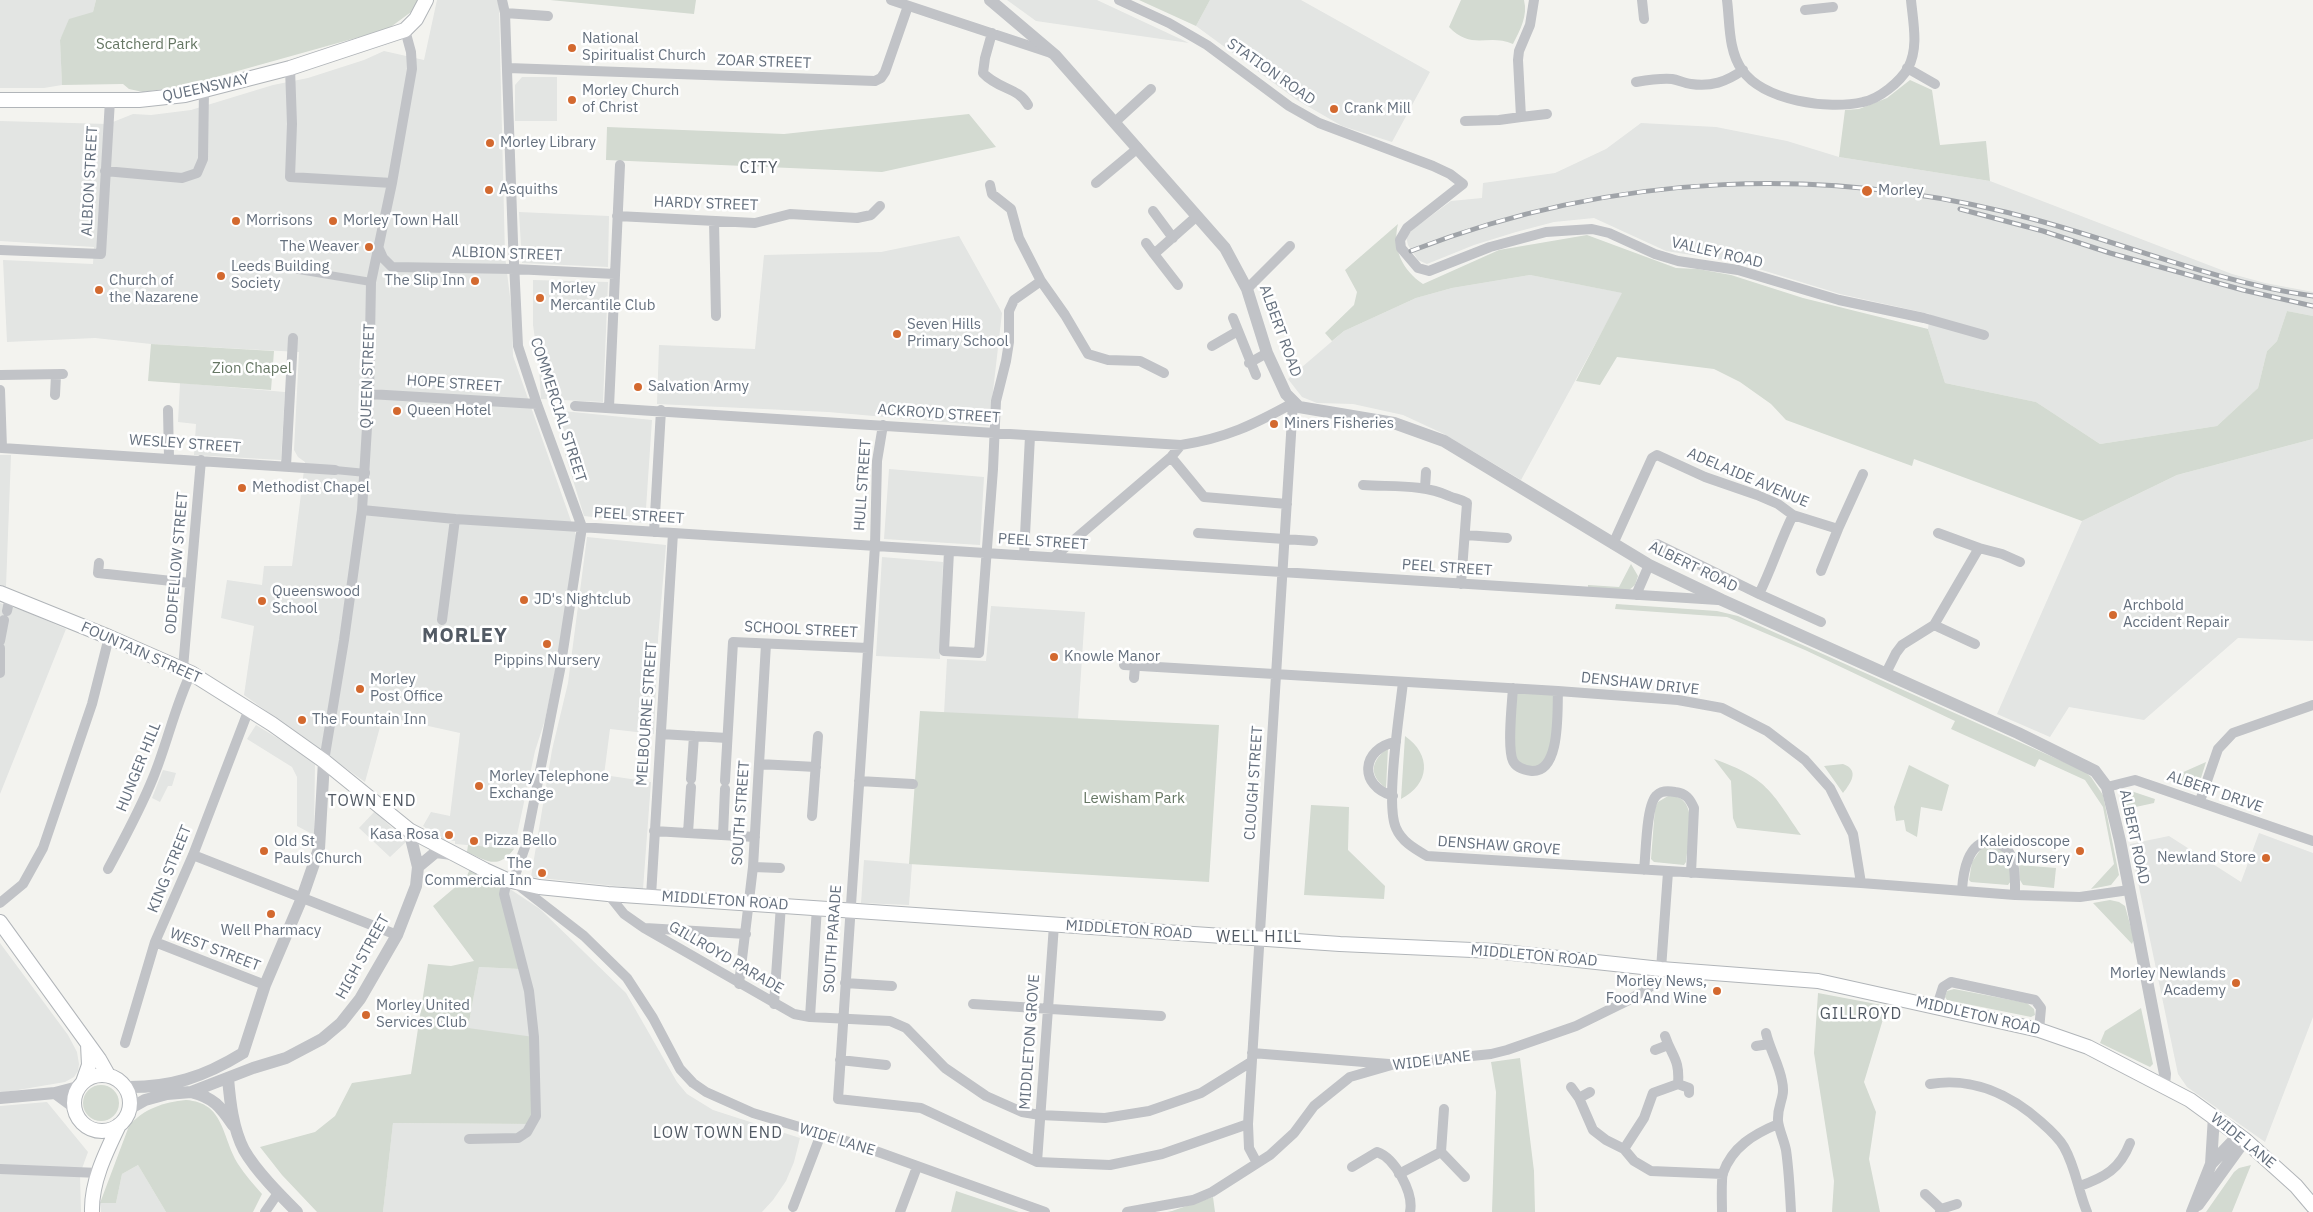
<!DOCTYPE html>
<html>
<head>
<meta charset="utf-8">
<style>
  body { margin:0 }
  canvas { display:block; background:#f3f3ef }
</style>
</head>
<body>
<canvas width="2313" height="1212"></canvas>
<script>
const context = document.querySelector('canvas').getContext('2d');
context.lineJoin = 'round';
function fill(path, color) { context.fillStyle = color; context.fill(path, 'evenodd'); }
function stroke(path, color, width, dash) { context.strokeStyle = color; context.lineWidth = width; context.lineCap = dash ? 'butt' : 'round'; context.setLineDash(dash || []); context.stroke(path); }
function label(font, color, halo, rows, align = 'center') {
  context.font = font + ' "IBM Plex Sans",sans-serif'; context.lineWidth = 5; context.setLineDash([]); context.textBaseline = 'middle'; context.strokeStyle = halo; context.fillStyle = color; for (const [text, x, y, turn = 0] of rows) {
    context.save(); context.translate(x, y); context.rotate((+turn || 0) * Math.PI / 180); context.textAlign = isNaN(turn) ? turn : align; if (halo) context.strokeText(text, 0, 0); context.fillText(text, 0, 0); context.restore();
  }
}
const built = new Path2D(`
  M0 0H96L93 12 60 39 62 85 44 88H0Z
  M437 0H497L499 6 505 256 511 305 513 356 577 538 566 618 545 720 535 751 514 849 455 844V841L442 840 423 826 431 812 450 816 460 733 383 716 365 782 244 695 254 626 221 618 227 580 262 585 264 566H292L305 462 298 457 294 450 299 352 151 344 95 338 7 342 3 260 93 264 94 247 0 241V121L108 124 133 114 151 115 191 110 273 85 308 78 364 60 384 51 424 60Z
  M1007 0H1097L1189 43 1036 21Z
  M1210 0H1301L1430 72 1392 142 1342 126 1297 100 1196 26Z
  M522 77H557V121H515V85Z
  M1641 123 1716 127 1787 141 1839 157 1990 181 2232 274 2265 283 2313 292V316L2287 311 2277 341 2267 351 2258 388 2217 426 2100 444 2036 402 1945 383 1928 329 1930 314 1840 294 1736 262 1666 251 1594 218 1554 222 1516 232 1474 245 1427 264 1418 260 1408 245 1406 237 1412 230 1451 201 1482 198 1483 183 1555 173 1606 149Z
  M519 212 609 216 608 267 522 263Z
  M959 236 1002 313 989 426 828 412 657 404 659 345 755 349 764 255 881 252Z
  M1530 275 1623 293 1521 480 1444 434 1403 415 1353 404 1317 403 1302 397 1288 379 1344 331 1416 298 1452 288Z
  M533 280 608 282 603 402 541 399 539 368 533 325Z
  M180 383 285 392 281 460 194 455 196 424 178 422Z
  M563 411 652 420 645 523 584 516 565 454 566 436 562 426Z
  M2313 439V641L2238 638 2144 720 2069 707 2050 737 1997 714 2082 521 2177 475Z
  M0 455H11L6 587 0 585Z
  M889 469 984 477 980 545 884 539Z
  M587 537 666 545 658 639 654 734 610 729 604 775 651 782 643 889 531 877 552 750 568 683Z
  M882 557 943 562 940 659 876 656Z
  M0 603 27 612 66 629 0 794Z
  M991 606 1085 612 1078 719 944 714 947 659 986 661Z
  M256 725 315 761 314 835 297 826V777L292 767 247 739Z
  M163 770 176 773 172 786H168L160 802 152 798Z
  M375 811 406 842 390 857 359 828Z
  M2259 833 2313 853V1017L2265 1142 2187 1087 2178 1074 2130 844 2169 836 2241 882Z
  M864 860 912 864 909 905 861 903Z
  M498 881 540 909 626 993 677 1082 687 1094 713 1110 800 1138 794 1162 786 1181 773 1200 762 1212H383L393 1123 533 1124 468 1028 479 967 520 969Z
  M0 943 68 1035 77 1052 79 1064 78 1071 74 1077 65 1082 0 1093Z
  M47 1102 88 1152 80 1174 81 1212H0V1106Z
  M138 1165 166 1212H101L100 1203H116L122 1174Z`);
const green = new Path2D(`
  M96 0H418L411 12 388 29 184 86 143 92 129 89 123 84 62 85 60 40 69 19 93 12Z
  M550 0H696L694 14Z
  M1139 0H1210L1196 26Z
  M1461 0H1524C1528 16 1520 30 1513 44 1488 33 1472 51 1449 27Z
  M1910 80 1932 90 1940 145 1986 141 1990 181 1839 157 1845 110 1859 109 1887 98Z
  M969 114 996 147 882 172 606 160 607 127 784 134Z
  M1398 224C1392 248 1402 270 1423 284L1499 250 1587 235 1676 268 1698 269 1731 275 1803 298 1928 329 1945 383 2036 402 2100 444 2217 426 2258 388 2267 351 2277 341 2287 311 2313 316V439L2177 475 2082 521 1914 459 1912 466 1786 420 1771 404 1740 382 1714 369 1617 357 1600 385 1576 381 1622 293 1530 275 1452 288 1416 298 1344 331 1332 341 1325 333 1354 305 1357 292 1345 270Z
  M151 344 274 351 271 390 148 381Z
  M1631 564 1638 576 1635 585 1628 591 1588 589V585L1619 587Z
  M1616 604 1717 611 1738 616 2084 771 2091 777 2103 795 2119 875 2111 885 2091 889 2114 864 2103 807 2085 780 2039 759 2035 767 1951 729 1955 721 1805 650 1727 617 1615 609Z
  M1513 688 1558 691 1548 764 1523 770 1510 750Z
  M920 711 1219 725 1209 882 909 864Z
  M1405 736C1432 755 1430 784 1401 799Z
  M1388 748 1386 788C1367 774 1372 760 1388 748Z
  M1714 759C1767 778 1771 791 1801 835L1737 828 1733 818 1731 781Z
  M2206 762 2200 781 2189 788 2172 783 2170 778Z
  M1843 764C1860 770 1851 783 1843 793L1824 766Z
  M1909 765 1949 785 1942 811 1921 807 1917 837 1906 831 1904 820 1896 821 1894 807Z
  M2128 790 2155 799 2154 803 2122 810 2121 796Z
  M1668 796C1701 794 1688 842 1686 862L1684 865 1654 862 1651 859 1655 808 1658 802Z
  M1311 805 1349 807 1348 850 1385 886 1384 899 1304 895Z
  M468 845 514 849C498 870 487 861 467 852Z
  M1983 846 2001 848 2009 859 2011 881 2008 885 1971 882 1969 880 1972 862Z
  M2019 865 2056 868 2054 888 2023 885 2020 880Z
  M470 869 498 881 520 969 479 967 468 1028 534 1037 533 1124 393 1123 383 1212H317L282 1175 260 1147 315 1132 335 1116 352 1083 411 1074 428 964 451 966 474 961 433 906 466 878Z
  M2110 900 2119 902 2125 906 2134 939 2132 944 2093 903Z
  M1954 989 2027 1003 2034 1009 2035 1015 2031 1017 1947 1000 1945 997 1947 991Z
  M1818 993 1887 1006 1864 1082 1876 1112 1869 1159 1880 1212H1832L1834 1181 1814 1053Z
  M2141 1008 2153 1064 2150 1067 2100 1043 2105 1031Z
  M1520 1058 1534 1171 1535 1212H1492L1496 1092 1491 1062Z
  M83 1103a18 18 0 1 1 36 0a18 18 0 1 1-36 0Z
  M186 1100C225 1103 221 1136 238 1164 245 1175 254 1185 262 1194L253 1212H166L138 1165 122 1174 116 1203H100L129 1126C143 1109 164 1102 186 1100Z
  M2251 1165 2232 1212H2206L2234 1172 2239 1168Z
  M956 1191 1019 1212H951Z
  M1213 1197 1215 1212H1167L1172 1211Z`);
const pedestrian = new Path2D(`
  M281 267 371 282
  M335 470 366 473`);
const minor = new Path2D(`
  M502 0 505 13 513 242 518 346 537 404 582 527 560 670 525 847 513 881 584 936 627 978 653 1018 680 1069 693 1083 706 1092 753 1113 856 1144 1045 1212
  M891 0 1051 53
  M1119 0 1169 23 1207 45 1289 106 1319 123 1433 166 1450 174 1463 184 1407 228 1400 240 1401 248 1418 268 1429 271 1490 247 1546 232 1592 229 1609 233 1655 254 1678 261 1738 270 1839 300 1924 318 1984 335
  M1642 0 1644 19
  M1727 0C1730 23 1728 50 1742 70 1764 101 1828 110 1863 102 1879 99 1900 82 1908 68 1919 48 1913 22 1911 0
  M1805 10 1833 7
  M505 13 548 16
  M992 33 985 58 983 73C999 90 1018 87 1028 105
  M290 68 292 124 290 177 392 183
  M508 68 875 81 881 78 885 72 908 6
  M1907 68 1935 84
  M1636 82C1648 80 1660 78 1672 79 1678 80 1684 83 1691 84 1711 87 1726 82 1743 70
  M1521 117 1547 114
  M1116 121 1151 89
  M1465 121 1499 120 1521 117 1518 60 1519 51 1530 25 1534 0
  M105 171 182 178 197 173 203 159 204 90
  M1096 183 1138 148
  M990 185 992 194 1011 209 1019 238 1041 281 1065 315 1088 354 1108 360 1140 361 1164 373
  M1153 211 1173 238
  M617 216 755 223 790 214 857 218 871 215 880 206
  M714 221 716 316
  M1146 243 1154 254
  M379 249 383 258 392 267 514 269 615 274
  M0 250 101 254 110 100
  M1178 285 1154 254 1197 216
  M1247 289 1290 246
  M1233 318 1256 375
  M1212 346 1238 331
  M1249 363 1267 353
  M0 375 63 374
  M0 390 2 448 335 470
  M369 394 537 404
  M55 395 56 375
  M575 406 1181 445C1226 438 1253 425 1293 403
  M609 407 620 165
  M168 410 169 458
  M883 425 877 461 875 546 838 1099 921 1108 1037 1162 1110 1165 1162 1154 1248 1124
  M1171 457 1204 497 1287 504
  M286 466 293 338
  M1363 485C1392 487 1423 484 1449 496 1456 499 1461 499 1467 503L1461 584
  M1425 488 1426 472
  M362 510 455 519 1718 600
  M1793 515C1780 541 1772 568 1759 594L1821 622
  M654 532 661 410
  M1198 533 1313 541
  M1938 533 1979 548
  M1466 535 1507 538
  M1613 544 1652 458 1657 455 1705 477 1757 495 1778 504 1793 515 1838 529 1863 474
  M1657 544 1759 594
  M949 551 944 651 979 653 993 469 996 401 1006 361 1009 342V311L1014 300 1041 281
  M1024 555 1030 436
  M1054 557 1171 457 1181 445
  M99 563 98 573 190 583
  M1821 571 1838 529
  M1636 595 1649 565
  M7 611 10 597
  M442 620 455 519
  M1934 625 1975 644
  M0 641 4 620
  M0 648V673
  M1124 665 1558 691 1678 700 1722 708 1767 731 1805 760 1830 788 1853 834 1861 883
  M183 668 201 460
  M1886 673 1896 653 1902 645 1934 625 1979 548 2002 554 2020 562
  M1134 678 1135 666
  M1403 682C1400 711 1385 804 1396 828 1402 842 1415 849 1427 856L1861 883 2015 895 2080 897 2129 890
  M1513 688C1512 703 1507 749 1513 761 1516 768 1525 770 1532 771 1561 772 1557 711 1558 691
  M661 734 727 738
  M324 761 344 640 362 510 369 394 371 282 392 183 412 69 411 52 405 30
  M759 764 816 767
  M691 779 694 736
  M725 781 733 642 868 648
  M859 781 913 784
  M2107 787 2135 780 2313 841
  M1393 796C1358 786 1361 748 1396 742
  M2200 801 2218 749 2233 733 2313 705
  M812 816 818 736
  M654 831 755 837
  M688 833 691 787
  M723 835 725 789
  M193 855 397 935
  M753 867 780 868
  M108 869C124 839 140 810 153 778 167 744 175 706 191 673
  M1644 870C1646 855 1646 803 1657 795 1662 790 1670 791 1675 792 1686 793 1690 799 1694 808L1691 873
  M1962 890C1963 873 1968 841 1990 842 1995 842 2003 845 2007 849 2016 861 2015 881 2015 895
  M608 894 624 914 644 928 794 1014 810 1017 890 1021 906 1028 945 1068 986 1096 1022 1112 1040 1115 1105 1118 1149 1111 1201 1093 1251 1062
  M651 896 673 533
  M0 903 23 884 43 848 92 704 109 637
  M645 928 746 934
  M155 942 265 985
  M845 983 892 986
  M739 984 753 867 766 644
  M774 1004 781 905
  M973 1004 1161 1016
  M1937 1006 1943 987 1951 982 2035 1000 2041 1008 2039 1030
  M810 1017 817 907
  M1766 1033C1770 1050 1779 1064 1782 1081 1786 1099 1777 1103 1778 1121 1779 1130 1784 1140 1786 1150 1789 1171 1790 1192 1791 1212
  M125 1043 155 942 193 855 249 709
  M1756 1046 1769 1044
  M1655 1050 1668 1045
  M1252 1053 1389 1064
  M840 1060 886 1065
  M1678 1084 1689 1088V1093
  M1930 1084C1972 1077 2010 1094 2041 1122 2049 1129 2059 1138 2064 1147 2076 1168 2078 1191 2087 1212
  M1571 1087 1579 1098 1593 1130 1606 1140 1624 1149 1634 1161 1651 1171 1723 1174
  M1579 1098 1590 1092
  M1444 1109 1441 1152 1465 1177
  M469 1139 518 1138 527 1132 536 1116 534 1037 529 991 504 894 507 880
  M1624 1149 1644 1118 1653 1093 1678 1084C1680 1059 1672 1057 1665 1036
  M1037 1162 1054 925
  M1257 1163 1249 1148 1248 1124 1293 403
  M1352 1167 1377 1152C1395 1158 1414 1193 1410 1212
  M0 1169 99 1173
  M1399 1174 1441 1152
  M2080 1186C2105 1177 2120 1169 2130 1143
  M1925 1194 1941 1209 1940 1212
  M793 1207 821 1134
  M1941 1209 1957 1204
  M265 1212 278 1193
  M900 1212 917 1167
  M1127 1212 1193 1200 1212 1192 1270 1155 1294 1133 1314 1106 1350 1077 1395 1064 1491 1054 1507 1050 1576 1026 1629 1000 1653 985 1661 969 1668 872
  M1722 1212C1722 1203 1721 1179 1723 1173 1732 1147 1754 1134 1778 1124`);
const tertiary = new Path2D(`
  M990 0 1055 55 1225 248 1247 289 1267 353 1286 394 1299 407 1394 423 1444 441 1649 565 1722 600 2018 733 2095 771 2107 787 2120 841 2165 1074 2164 1085
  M418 867 436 852 452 854
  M243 1053 265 985 302 898 319 849 324 761
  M228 1078C230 1102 233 1129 244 1150 256 1171 280 1195 297 1212
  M124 1087C171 1088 204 1077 243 1053
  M191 1092C214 1098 220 1106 233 1125
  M55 1093 74 1107
  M0 1098 55 1093 78 1087
  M129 1109 145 1100 167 1094 191 1092 253 1068 286 1058 322 1039 341 1023 360 999 397 935 416 886 418 867 409 830
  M2211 1164 2233 1141 2245 1140
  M2198 1205 2245 1140
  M2192 1212 2211 1164 2214 1116`);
const secondary = new Path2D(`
  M0 100H139L185 95 290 68 405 30 416 19 426 0
  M0 593 109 637 191 673 272 724 324 761 409 830 485 870 507 880 539 887 608 894 1340 944 1494 951 1661 969 1818 981 2039 1030 2088 1047 2190 1100 2245 1140 2296 1186 2313 1206
  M0 922 99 1059 108 1075
  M74 1103a28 28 0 1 1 56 0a28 28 0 1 1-56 0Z
  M83 1082 89 1065 88 1044
  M92 1212C91 1182 106 1152 119 1125`);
const rail = new Path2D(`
  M1960 209 2043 231 2110 253 2243 290 2313 306
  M1411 251C1615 172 1830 163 2040 221 2131 246 2220 283 2313 296`);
const markers = [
  [572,48,5,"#d3692f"],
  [572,100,5,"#d3692f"],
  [1334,109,5,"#d3692f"],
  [490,143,5,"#d3692f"],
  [489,190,5,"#d3692f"],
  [1867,191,6,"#d3692f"],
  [236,221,5,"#d3692f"],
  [333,221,5,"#d3692f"],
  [369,247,5,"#d3692f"],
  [221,276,5,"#d3692f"],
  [475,281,5,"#d3692f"],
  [99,290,5,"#d3692f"],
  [540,298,5,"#d3692f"],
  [897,334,5,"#d3692f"],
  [638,387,5,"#d3692f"],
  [397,411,5,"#d3692f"],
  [1274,424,5,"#d3692f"],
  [242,488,5,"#d3692f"],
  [524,600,5,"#d3692f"],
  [262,601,5,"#d3692f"],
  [2113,615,5,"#d3692f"],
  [547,644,5,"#d3692f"],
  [1054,657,5,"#d3692f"],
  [360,689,5,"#d3692f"],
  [302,720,5,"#d3692f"],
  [479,786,5,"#d3692f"],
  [449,835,5,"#d3692f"],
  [474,841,5,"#d3692f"],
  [264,851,5,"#d3692f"],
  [2080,851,5,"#d3692f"],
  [2266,858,5,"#d3692f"],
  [542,873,5,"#d3692f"],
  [271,914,5,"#d3692f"],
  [2236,983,5,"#d3692f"],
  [1717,991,5,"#d3692f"],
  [366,1015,5,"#d3692f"]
];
const poiNames = [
  ["National",582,39],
  ["Spiritualist Church",582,56],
  ["Morley Church",582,91],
  ["of Christ",582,108],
  ["Crank Mill",1344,109],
  ["Morley Library",500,143],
  ["Asquiths",499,190],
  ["Morley",1878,191],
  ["Morrisons",246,221],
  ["Morley Town Hall",343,221],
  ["The Weaver",359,247,"right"],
  ["Leeds Building",231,267],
  ["Society",231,284],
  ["Church of",109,281],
  ["the Nazarene",109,298],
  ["The Slip Inn",465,281,"right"],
  ["Morley",550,289],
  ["Mercantile Club",550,306],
  ["Seven Hills",907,325],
  ["Primary School",907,342],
  ["Salvation Army",648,387],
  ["Queen Hotel",407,411],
  ["Miners Fisheries",1284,424],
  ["Methodist Chapel",252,488],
  ["Queenswood",272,592],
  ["School",272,609],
  ["JD's Nightclub",534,600],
  ["Archbold",2123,606],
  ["Accident Repair",2123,623],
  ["Knowle Manor",1064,657],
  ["Pippins Nursery",547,661,"center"],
  ["Morley",370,680],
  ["Post Office",370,697],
  ["The Fountain Inn",312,720],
  ["Morley Telephone",489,777],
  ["Exchange",489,794],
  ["Kasa Rosa",439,835,"right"],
  ["Pizza Bello",484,841],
  ["Old St",274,842],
  ["Pauls Church",274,859],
  ["Kaleidoscope",2070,842,"right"],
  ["Day Nursery",2070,859,"right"],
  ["Newland Store",2256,858,"right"],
  ["The",532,864,"right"],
  ["Commercial Inn",532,881,"right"],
  ["Well Pharmacy",271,931,"center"],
  ["Morley Newlands",2226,974,"right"],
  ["Academy",2226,991,"right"],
  ["Morley News,",1707,982,"right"],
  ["Food And Wine",1707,999,"right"],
  ["Morley United",376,1006],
  ["Services Club",376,1023]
];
const parkNames = [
  ["Scatcherd Park",147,45],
  ["Zion Chapel",252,369],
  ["Lewisham Park",1134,799]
];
const streetNames = [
  ["ZOAR STREET",764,62,2],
  ["STATION ROAD",1271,72,35],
  ["QUEENSWAY",206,88,-12],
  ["ALBION STREET",90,181,-87],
  ["HARDY STREET",706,204,2],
  ["VALLEY ROAD",1717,253,13],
  ["ALBION STREET",507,254,2],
  ["ALBERT ROAD",1280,331,70],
  ["QUEEN STREET",368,376,-88],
  ["HOPE STREET",454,384,4],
  ["COMMERCIAL STREET",558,410,72],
  ["ACKROYD STREET",939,414,4],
  ["WESLEY STREET",185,444,4],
  ["ADELAIDE AVENUE",1748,478,23],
  ["HULL STREET",863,485,-86],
  ["PEEL STREET",639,516,4],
  ["PEEL STREET",1043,542,4],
  ["ODDFELLOW STREET",177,563,-85],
  ["ALBERT ROAD",1693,567,26],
  ["PEEL STREET",1447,568,4],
  ["SCHOOL STREET",801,630,3],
  ["FOUNTAIN STREET",141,653,24],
  ["DENSHAW DRIVE",1640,684,6],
  ["MELBOURNE STREET",647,714,-86],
  ["HUNGER HILL",139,767,-68],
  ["CLOUGH STREET",1254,783,-86],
  ["ALBERT DRIVE",2215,792,19],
  ["SOUTH STREET",741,813,-86],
  ["ALBERT ROAD",2134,837,78],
  ["DENSHAW GROVE",1499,846,4],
  ["KING STREET",170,869,-68],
  ["MIDDLETON ROAD",725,901,4],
  ["MIDDLETON ROAD",1129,930,4],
  ["SOUTH PARADE",833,939,-86],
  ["WEST STREET",215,950,21],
  ["MIDDLETON ROAD",1534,956,5],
  ["HIGH STREET",363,957,-61],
  ["GILLROYD PARADE",726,958,30],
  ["MIDDLETON ROAD",1978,1016,13],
  ["MIDDLETON GROVE",1030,1042,-86],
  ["WIDE LANE",1432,1061,-7],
  ["WIDE LANE",837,1140,17],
  ["WIDE LANE",2243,1141,39]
];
const neighbourhoodNames = [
  ["CITY",759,168],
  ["TOWN END",372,801],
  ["WELL HILL",1259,937],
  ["GILLROYD",1861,1014],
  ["LOW TOWN END",718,1133]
];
const districtNames = [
  ["MORLEY",465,636]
];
fill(built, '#e3e5e3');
fill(green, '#d3dad1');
stroke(secondary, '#b1b5b9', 16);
stroke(pedestrian, '#c1c3c7', 8);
stroke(minor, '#c1c3c7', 10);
stroke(tertiary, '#c1c3c7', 12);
stroke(secondary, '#fff', 14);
stroke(rail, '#a0a4a9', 5);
stroke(rail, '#fff', 3, [9]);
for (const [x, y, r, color] of markers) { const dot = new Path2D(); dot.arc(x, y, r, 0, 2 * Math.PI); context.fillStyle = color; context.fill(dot); stroke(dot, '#fff', 2); }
label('15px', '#65707e', '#fff', poiNames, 'left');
label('15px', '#657663', '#fff', parkNames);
label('15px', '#65707e', '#fff', streetNames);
context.letterSpacing = '1px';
label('16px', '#525a64', '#fff', neighbourhoodNames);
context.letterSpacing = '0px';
context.letterSpacing = '1px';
label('bold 20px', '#525a64', '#fff', districtNames);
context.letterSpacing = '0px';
</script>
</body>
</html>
